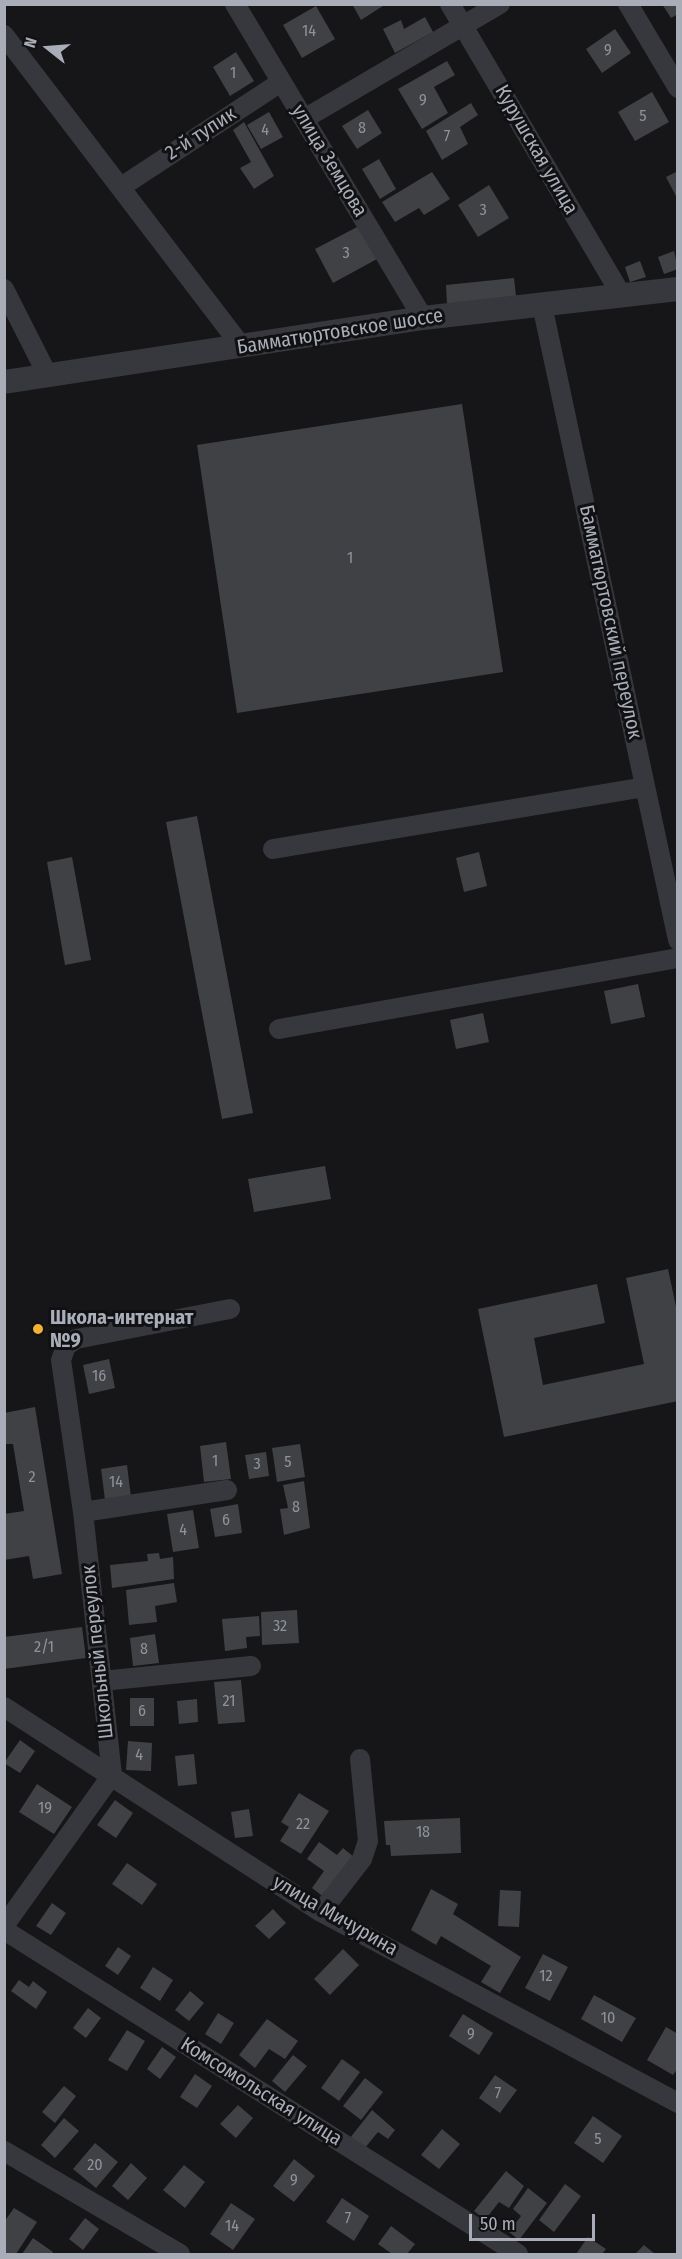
<!DOCTYPE html>
<html>
<head>
<meta charset="utf-8">
<style>
  body { margin:0 }
  #map { position:relative; width:682px; height:2259px; overflow:hidden; background:#161618; font-family:"Fira Sans Condensed",sans-serif }
  canvas { display:block }
  .frame { position:absolute; inset:0; border:6px solid #a8adb8; pointer-events:none }
  .north { position:absolute; left:18px; top:18px; width:60px; height:60px; -webkit-text-stroke:4px #111113; paint-order:stroke; rotate:287deg; font-size:16px; font-weight:700; line-height:24px; text-align:center; color:#a8adb8 }
  .north::after { content:''; display:block; margin:auto; width:21px; height:27px; background:#a8adb8; clip-path:polygon(50% 0,100% 100%,50% 72%,0 100%) }
  .scale { position:absolute; left:469px; top:2214px; width:126px; height:27px; box-sizing:border-box; border:3px solid #a8adb8; border-top:0; padding-left:8px; font-size:18px; line-height:21px; white-space:nowrap; color:#a8adb8; -webkit-text-stroke:4px #111113; paint-order:stroke }
</style>
</head>
<body>
<div id="map">
<canvas width="682" height="2259"></canvas>
<div class="frame"></div>
<div class="north">N</div>
<div class="scale">50 m</div>
</div>
<script>
const context = document.querySelector('canvas').getContext('2d');
context.lineJoin = 'round';
function fill(path, color) { context.fillStyle = color; context.fill(path, 'evenodd'); }
function stroke(path, color, width, dash) { context.strokeStyle = color; context.lineWidth = width; context.lineCap = dash ? 'butt' : 'round'; context.setLineDash(dash || []); context.stroke(path); }
function label(font, color, halo, rows, align = 'center') {
  context.font = font + ' "Fira Sans Condensed",sans-serif'; context.lineWidth = 6; context.setLineDash([]); context.textBaseline = 'middle'; context.strokeStyle = halo; context.fillStyle = color; for (const [text, x, y, turn = 0] of rows) {
    context.save(); context.translate(x, y); context.rotate((+turn || 0) * Math.PI / 180); context.textAlign = isNaN(turn) ? turn : align; if (halo) context.strokeText(text, 0, 0); context.fillText(text, 0, 0); context.restore();
  }
}
const building = new Path2D(`
  M352 4H386L361 20Z
  M662 4H678V14L671 18Z
  M316 6 335 39 302 58 283 25Z
  M425 17 433 32 395 53 383 29 401 20 404 29Z
  M615 29 631 53 602 73 586 49Z
  M236 52 254 81 230 96 213 67Z
  M447 61 455 75 434 87 448 113 422 129 398 89Z
  M652 92 669 122 635 141 618 112Z
  M471 103 478 115 460 127 468 144 442 160 426 131Z
  M368 110 382 133 357 149 342 126Z
  M269 112 283 137 261 149 247 125Z
  M244 122 274 176 254 189 240 168 251 162 233 130Z
  M379 159 396 189 380 199 362 169Z
  M678 171V200L666 177Z
  M432 172 450 199 424 215 419 208 395 222 382 202Z
  M489 185 509 218 478 237 458 205Z
  M359 226 377 259 333 283 315 249Z
  M674 251 678 269 664 274 658 257Z
  M640 261 646 277 630 282 625 267Z
  M514 278 516 296 447 304 446 285Z
  M462 404 503 672 237 713 197 445Z
  M197 816 253 1113 222 1119 166 822Z
  M479 852 487 886 464 892 456 858Z
  M72 857 91 960 65 965 47 862Z
  M638 984 645 1017 611 1024 604 991Z
  M483 1013 489 1042 456 1049 450 1020Z
  M325 1166 331 1199 254 1212 248 1179Z
  M668 1269 678 1316V1401L504 1437 478 1309 597 1284 605 1323 534 1338 543 1385 644 1364 626 1278Z
  M109 1359 115 1388 89 1394 83 1365Z
  M35 1407 62 1574 33 1579 29 1556 4 1560V1514L24 1511 13 1444H4V1413Z
  M226 1442 231 1479 204 1482 200 1446Z
  M300 1444 305 1477 277 1482 272 1448Z
  M266 1452 269 1476 249 1479 245 1455Z
  M127 1465 131 1497 105 1500 101 1469Z
  M304 1481 310 1528 284 1535 280 1509 288 1508 283 1485Z
  M238 1504 242 1533 215 1537 210 1509Z
  M193 1510 199 1548 173 1552 167 1514Z
  M159 1553 160 1559 173 1557 174 1579 112 1588 110 1565 148 1561 147 1554Z
  M174 1583 177 1602 155 1606 157 1622 129 1625 126 1590Z
  M297 1610 299 1643 262 1645 261 1612Z
  M259 1616 260 1636 246 1637 247 1648 225 1651 222 1619Z
  M82 1627 86 1658 4 1669V1637Z
  M155 1634 159 1663 133 1666 130 1638Z
  M241 1680 245 1722 218 1724 214 1682Z
  M130 1698H154V1726H130Z
  M197 1699 198 1722 179 1724 177 1701Z
  M20 1740 35 1751 20 1773 4 1763Z
  M128 1741 152 1743 151 1771 126 1770Z
  M194 1754 197 1784 178 1786 175 1756Z
  M37 1784 72 1807 54 1834 19 1812Z
  M299 1793 329 1811 301 1854 280 1841 289 1827 281 1822Z
  M115 1800 133 1813 116 1838 97 1825Z
  M249 1809 253 1836 235 1838 231 1812Z
  M460 1818 461 1853 391 1856 390 1845H386L384 1821Z
  M319 1842 337 1855 343 1848 355 1858 325 1898 312 1888 324 1871 307 1859Z
  M127 1863 157 1884 142 1905 112 1884Z
  M431 1889 458 1904 453 1914 521 1957 500 1993 481 1982 491 1966 441 1936 436 1945 411 1930Z
  M500 1890 521 1891 519 1927 498 1926Z
  M52 1903 66 1913 51 1935 36 1926Z
  M273 1909 286 1923 269 1939 255 1926Z
  M118 1947 131 1956 118 1975 105 1966Z
  M343 1949 359 1965 330 1995 314 1979Z
  M543 1954 568 1967 550 2001 525 1988Z
  M153 1967 173 1980 160 2001 140 1988Z
  M19 1980 29 1987 33 1981 47 1992 36 2009 11 1991Z
  M190 1991 204 2003 189 2021 175 2010Z
  M594 1995 636 2018 622 2042 581 2019Z
  M88 2008 101 2018 86 2038 73 2028Z
  M218 2013 234 2023 221 2044 205 2034Z
  M463 2014 493 2033 479 2055 449 2036Z
  M267 2019 298 2041 285 2059 269 2049 255 2068 239 2055Z
  M666 2027 678 2034V2068L673 2075 647 2060Z
  M127 2030 145 2041 127 2071 108 2060Z
  M162 2047 176 2057 160 2079 147 2069Z
  M293 2055 307 2066 285 2092 272 2081Z
  M342 2059 360 2072 339 2101 321 2088Z
  M195 2074 212 2086 197 2108 180 2097Z
  M495 2075 517 2090 500 2113 479 2098Z
  M365 2078 383 2092 361 2120 343 2106Z
  M64 2086 76 2096 55 2123 42 2112Z
  M238 2105 253 2118 236 2138 220 2124Z
  M372 2110 395 2130 388 2139 378 2132 364 2149 350 2138Z
  M593 2116 622 2136 603 2163 574 2143Z
  M64 2118 79 2131 55 2158 41 2145Z
  M442 2129 460 2144 439 2169 421 2155Z
  M95 2143 118 2162 96 2188 73 2169Z
  M294 2159 315 2176 294 2202 273 2186Z
  M131 2163 147 2178 128 2200 112 2186Z
  M184 2165 205 2182 185 2208 163 2190Z
  M506 2171 524 2186 509 2208 499 2202 485 2220 474 2211Z
  M565 2184 581 2196 554 2232 539 2220Z
  M528 2188 547 2203 519 2240 509 2232 521 2216 513 2209Z
  M342 2198 369 2216 354 2241 326 2222Z
  M231 2203 255 2219 233 2250 210 2234Z
  M14 2208 37 2222 16 2254H9L4 2252V2222Z
  M85 2218 99 2229 83 2250 69 2239Z
  M391 2226 415 2244 407 2254H392L378 2244Z
  M588 2237 606 2249 602 2254H576Z
  M33 2238 53 2252 52 2254H22Z
  M644 2245 655 2254H635Z`);
const minor = new Path2D(`
  M235 4 423 318
  M450 4 622 296
  M628 4 678 88
  M4 35 242 347
  M304 119 500 4
  M121 187 281 82
  M4 289 48 376
  M542 305 678 940
  M273 849 645 787
  M279 1029 678 958
  M83 1512 227 1490
  M102 1681 251 1666
  M4 1707 321 1912 678 2103
  M321 1912 362 1859 368 1841 360 1759
  M4 1926 112 1775 83 1512 61 1360 66 1346 76 1339 230 1309
  M4 1930 518 2254
  M4 2151 180 2254`);
const tertiary = new Path2D(`
  M4 382 423 318 678 289`);
const markers = [
  [38,1329,6,"#f2b134"]
];
const numberNames = [
  ["14",309,32],
  ["9",608,51],
  ["1",233,74],
  ["9",423,101],
  ["5",643,117],
  ["8",362,129],
  ["4",265,131],
  ["7",447,137],
  ["3",483,211],
  ["3",346,254],
  ["1",350,559],
  ["16",99,1377],
  ["1",215,1462],
  ["5",288,1463],
  ["3",257,1465],
  ["2",32,1478],
  ["14",116,1483],
  ["8",296,1508],
  ["6",226,1521],
  ["4",183,1531],
  ["32",280,1627],
  ["2/1",44,1648],
  ["8",144,1650],
  ["21",229,1702],
  ["6",142,1712],
  ["4",139,1756],
  ["19",45,1809],
  ["22",303,1825],
  ["18",423,1833],
  ["12",546,1977],
  ["10",608,2019],
  ["9",471,2035],
  ["7",498,2094],
  ["5",598,2140],
  ["20",95,2166],
  ["9",294,2181],
  ["7",348,2219],
  ["14",232,2227]
];
const streetNames = [
  ["2-й тупик",201,134,-33],
  ["Курушская улица",536,150,60],
  ["улица Земцова",329,161,59],
  ["Бамматюртовское шоссе",340,332,-9],
  ["Бамматюртовский переулок",610,622,78],
  ["Школьный переулок",98,1652,-96],
  ["улица Мичурина",335,1916,30],
  ["Комсомольская улица",261,2092,32]
];
const poiNames = [
  ["Школа-интернат",50,1318],
  ["№9",50,1341]
];
fill(building, '#404145');
stroke(minor, '#37383d', 20);
stroke(tertiary, '#37383d', 24);
for (const [x, y, r, color] of markers) { const dot = new Path2D(); dot.arc(x, y, r, 0, 2 * Math.PI); context.fillStyle = color; context.fill(dot); stroke(dot, '#111113', 2); }
label('16px', '#8e929b', null, numberNames);
label('20px', '#a8adb8', '#111113', streetNames);
label('bold 20px', '#a8adb8', '#111113', poiNames, 'left');
</script>
</body>
</html>
